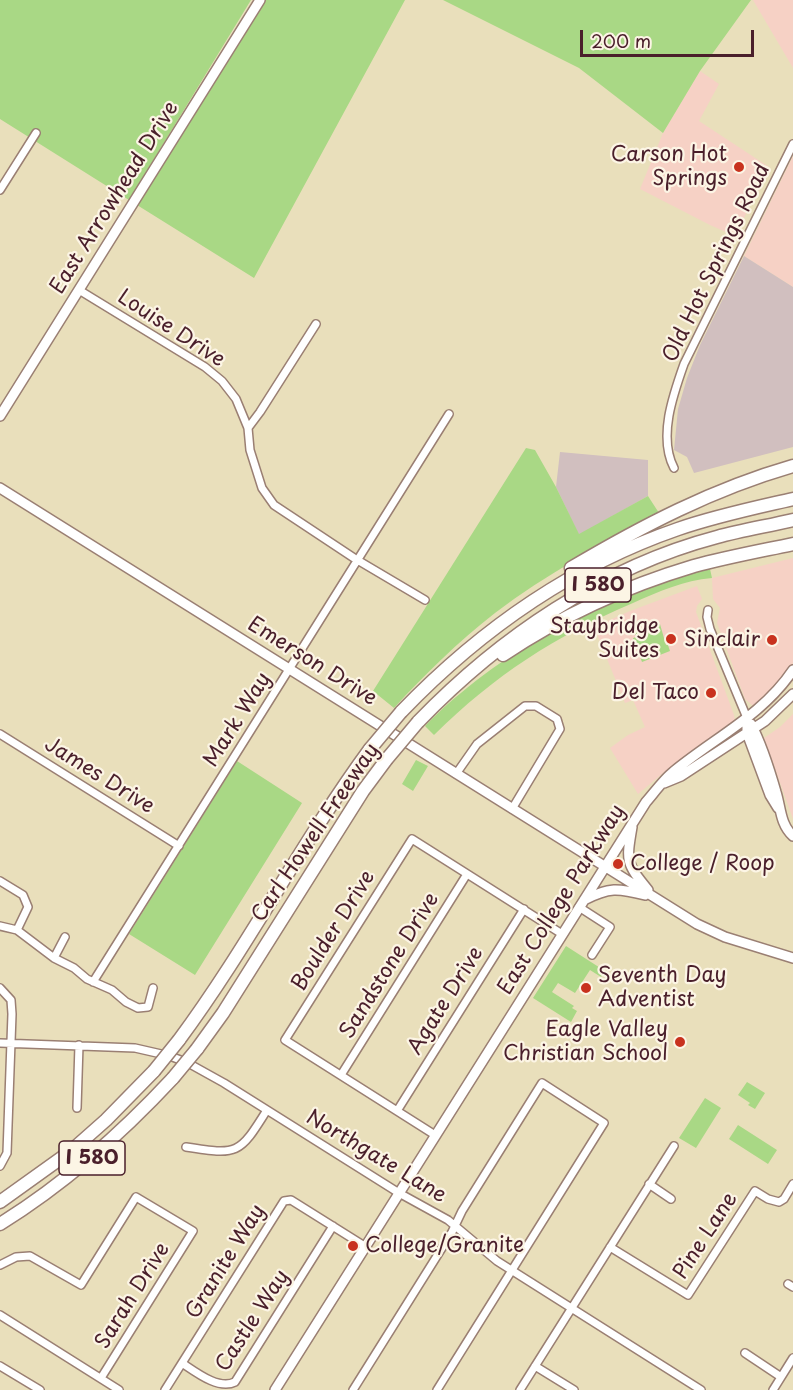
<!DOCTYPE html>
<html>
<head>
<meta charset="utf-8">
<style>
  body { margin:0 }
  #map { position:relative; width:793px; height:1390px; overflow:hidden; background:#e9dfbb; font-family:"Playpen Sans",sans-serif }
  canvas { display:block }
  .scale { position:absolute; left:580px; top:30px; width:174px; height:27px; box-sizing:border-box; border:3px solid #4a1f2b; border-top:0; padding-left:8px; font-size:18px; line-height:21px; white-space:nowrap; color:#4a1f2b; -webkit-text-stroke:4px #fcf5e5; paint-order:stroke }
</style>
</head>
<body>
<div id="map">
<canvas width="793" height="1390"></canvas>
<div class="scale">200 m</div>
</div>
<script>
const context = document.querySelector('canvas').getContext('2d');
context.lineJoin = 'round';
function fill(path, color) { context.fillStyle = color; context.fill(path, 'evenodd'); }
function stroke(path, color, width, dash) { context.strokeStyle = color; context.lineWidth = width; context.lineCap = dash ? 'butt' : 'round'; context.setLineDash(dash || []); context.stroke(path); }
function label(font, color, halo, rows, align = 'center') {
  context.font = font + ' "Playpen Sans",sans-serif'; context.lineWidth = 4.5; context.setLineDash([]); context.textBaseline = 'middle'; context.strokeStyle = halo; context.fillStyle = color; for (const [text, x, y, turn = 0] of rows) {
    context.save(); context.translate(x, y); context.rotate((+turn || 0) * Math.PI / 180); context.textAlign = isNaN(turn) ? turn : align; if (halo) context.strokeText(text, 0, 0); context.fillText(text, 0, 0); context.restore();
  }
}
const built = new Path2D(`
  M753 0H793V68Z
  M700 71 719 84 699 121 769 167 735 236 710 225 640 189 663 133Z
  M793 156V287L744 256Z
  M793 558V663L781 681 757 705H752L745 699 717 623 720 608 713 599 712 578Z
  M697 586 702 599 697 606 696 612 734 715 735 721 668 769 638 794 610 748 628 735 645 727 633 700 625 703 594 627 630 611Z
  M793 714V819L764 738 780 727Z`);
const industrial = new Path2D(`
  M744 256 793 287V447L694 473 687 457 674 450 678 409 687 378 700 345Z
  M560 452 648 460V496L579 535 556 487Z`);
const green = new Path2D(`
  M0 0H251L129 200 0 119Z
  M266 0H405L254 278 137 205Z
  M443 0H751L700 71 663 133 579 68Z
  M526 448 535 450 556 487 579 534 648 496 659 513C603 544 546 574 495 613 458 642 425 674 394 708L373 691Z
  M710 569 712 578C684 580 658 592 633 603 555 636 495 675 434 735L425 726C493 656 614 586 710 569Z
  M660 624 666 645H668L670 651 642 662 633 638 636 637 633 628 636 627 638 632 644 630 645 632Z
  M416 760 428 766 413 791 402 784Z
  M237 761 302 803 195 975 129 934Z
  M566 946 605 971 601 977 590 970 575 993 558 983 552 992 574 1006 572 1008 577 1011 571 1022 533 998Z
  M747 1082 765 1093 755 1109 748 1105 750 1103 738 1095Z
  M705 1098 721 1108 696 1148 679 1138Z
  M738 1125 777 1150 768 1164 729 1139Z`);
const street = new Path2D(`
  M0 190 36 133
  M79 290 205 367 222 381 236 399 248 428 250 450 262 488 274 505 354 558 425 600
  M248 428 260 412 316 324
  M674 468C658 437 673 395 684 364L793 144
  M708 610 707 617 710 629 747 718
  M0 734 179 846
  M456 774 477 744 525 706H536L557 719 560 729 512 809
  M0 881 23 895 28 907 17 930 0 926
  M579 907 610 927 592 955
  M17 930 54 958 74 968 87 979 112 990 126 1002 138 1008 148 1007 153 988
  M54 958 65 937
  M93 982 449 414
  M0 988 11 1000 12 1014 7 1153 0 1166
  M0 1043 135 1048 170 1056 188 1063 224 1083 399 1193 448 1220 497 1261 701 1390
  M341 1075 467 874
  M77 1108 79 1045
  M397 1111 524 909
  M435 1135 285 1040 412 839 562 934
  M186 1147C238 1155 239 1155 267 1110
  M649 1184 671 1199
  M610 1247 688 1295 755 1191 768 1199 779 1202 784 1199 793 1184
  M0 1265 16 1257 30 1256 81 1285 136 1197 193 1231 101 1378
  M788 1284 793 1287
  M0 1315 119 1390
  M745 1353 781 1377
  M182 1363C197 1373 219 1390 235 1382L333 1226
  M0 1366 40 1390
  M535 1366 574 1390
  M165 1390 284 1201 291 1200 366 1247
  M353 1390 452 1232 462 1211 542 1083 604 1123 437 1390
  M520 1390 674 1146
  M773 1390 793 1358`);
const secondary = new Path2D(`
  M0 416 260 0
  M0 488 697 924 725 937 793 958
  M751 724C761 743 770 771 776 792 781 808 780 824 793 836
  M747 727V733L770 795 778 808
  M664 783 681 776 765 721 793 694
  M632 827C626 862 626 863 648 890
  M584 900C609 887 618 888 645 895
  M275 1390 646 802C653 794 665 778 673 772 714 738 763 715 793 670`);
const highway = new Path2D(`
  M571 568C642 526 713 489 793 466
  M503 655C561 616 627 586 694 566 727 557 760 551 793 544
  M401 712C479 631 571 566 678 529 715 516 754 508 793 499
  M418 722C500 637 603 567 717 537 742 530 768 526 793 520
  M179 1040C248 947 301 843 370 749
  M197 1049 223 1013 363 791 386 760
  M0 1202 71 1151 106 1120 154 1071
  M0 1224C66 1183 121 1134 173 1078`);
const highwayBridge = new Path2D(`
  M370 749 401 712
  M386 760 418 722
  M154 1071 179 1040
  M173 1078 197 1049`);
const markers = [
  [739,167,6,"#c8321e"],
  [671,639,6,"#c8321e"],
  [772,640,6,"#c8321e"],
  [711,693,6,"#c8321e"],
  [618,864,6,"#c8321e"],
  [586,988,6,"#c8321e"],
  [680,1042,6,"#c8321e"],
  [353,1246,6,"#c8321e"]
];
const shields = [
  [598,585,66],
  [92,1158,66]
];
const shieldNames = [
  ["I 580",598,585],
  ["I 580",92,1158]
];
const poiNames = [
  ["Carson Hot",727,155],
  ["Springs",727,179],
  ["Staybridge",659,627],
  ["Suites",659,651],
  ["Sinclair",760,640],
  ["Del Taco",699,693],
  ["College / Roop",630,864,"left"],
  ["Seventh Day",598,976,"left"],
  ["Adventist",598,1000,"left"],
  ["Eagle Valley",668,1030],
  ["Christian School",668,1054],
  ["College/Granite",365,1246,"left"]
];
const streetNames = [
  ["East Arrowhead Drive",115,198,-58],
  ["Old Hot Springs Road",717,263,-64],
  ["Louise Drive",171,329,33],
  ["Emerson Drive",312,662,32],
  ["Mark Way",238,720,-58],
  ["James Drive",99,776,32],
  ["Carl Howell Freeway",316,833,-56],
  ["East College Parkway",562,900,-58],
  ["Boulder Drive",334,931,-58],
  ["Sandstone Drive",390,966,-58],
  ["Agate Drive",446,1001,-58],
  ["Northgate Lane",376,1157,31],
  ["Pine Lane",706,1236,-57],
  ["Granite Way",226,1262,-58],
  ["Sarah Drive",133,1296,-58],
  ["Castle Way",253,1321,-57]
];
fill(built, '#f6d1c5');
fill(industrial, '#d1bfbf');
fill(green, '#a9d885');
stroke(street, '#9a7f73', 10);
stroke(secondary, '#9a7f73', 12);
stroke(highway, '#9a7f73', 15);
stroke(street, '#fff', 7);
stroke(secondary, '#fff', 9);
stroke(highway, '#fff', 12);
stroke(highwayBridge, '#9a7f73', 15, []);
stroke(highwayBridge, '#fff', 12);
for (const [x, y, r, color] of markers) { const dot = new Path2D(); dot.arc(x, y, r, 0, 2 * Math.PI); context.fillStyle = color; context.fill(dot); stroke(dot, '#fcf5e5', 2); }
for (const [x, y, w] of shields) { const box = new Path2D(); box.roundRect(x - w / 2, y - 17, w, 34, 4.5); context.fillStyle = '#fcf5e5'; context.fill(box); stroke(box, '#4a1f2b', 1.5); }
label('bold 20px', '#4a1f2b', null, shieldNames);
label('21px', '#4a1f2b', '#fcf5e5', poiNames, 'right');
label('21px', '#4a1f2b', '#fcf5e5', streetNames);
</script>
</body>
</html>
